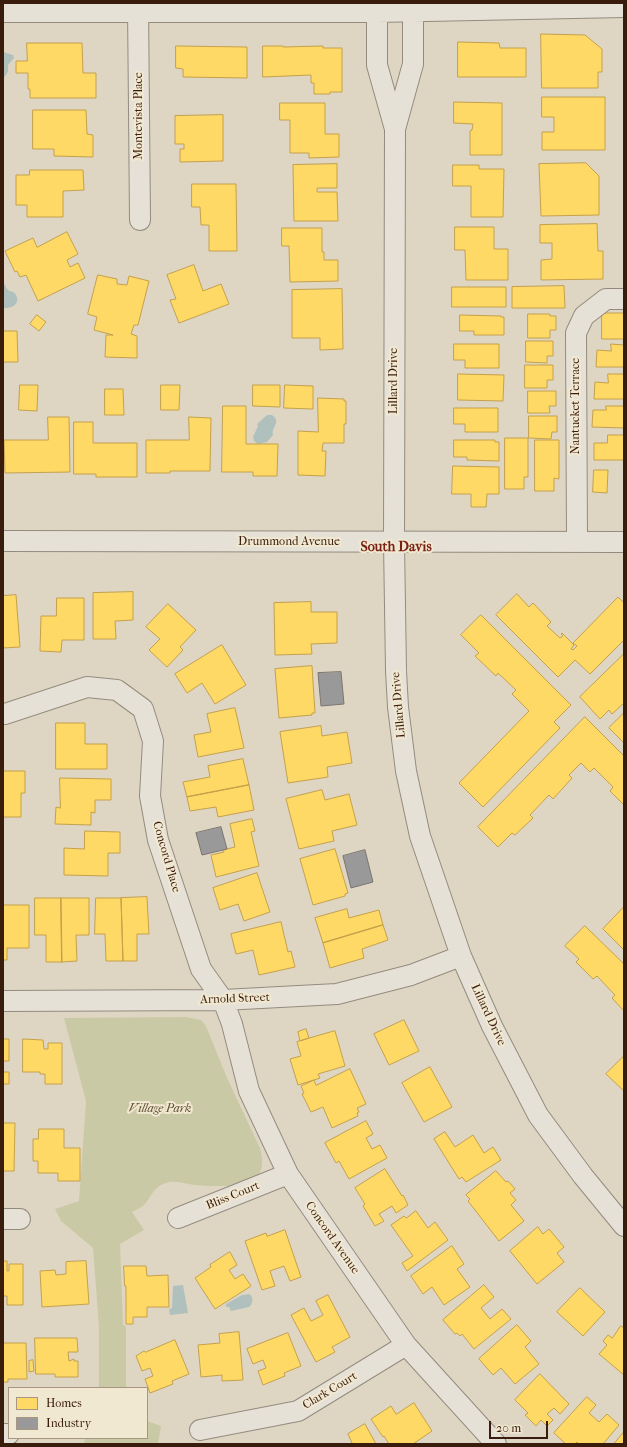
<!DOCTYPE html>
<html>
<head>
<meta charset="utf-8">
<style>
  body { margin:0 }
  #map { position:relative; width:627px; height:1447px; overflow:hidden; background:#ded6c3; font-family:"IM FELL French Canon",serif }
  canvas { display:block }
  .frame { position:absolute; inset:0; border:4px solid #3a1c0c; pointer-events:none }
  .legend { position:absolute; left:8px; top:1387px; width:140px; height:52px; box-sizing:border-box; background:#f1e8d1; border:1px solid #a89682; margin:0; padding:5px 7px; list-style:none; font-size:12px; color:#3a1c0c }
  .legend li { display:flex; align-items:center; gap:8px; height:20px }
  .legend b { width:20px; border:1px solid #a89682 }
  .scale { position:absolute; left:489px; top:1421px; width:59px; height:18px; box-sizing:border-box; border:2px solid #3a1c0c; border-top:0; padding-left:5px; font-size:12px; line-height:14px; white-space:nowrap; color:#3a1c0c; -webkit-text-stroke:3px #f1e8d1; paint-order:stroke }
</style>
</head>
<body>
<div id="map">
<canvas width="627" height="1447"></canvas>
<div class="frame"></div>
<ul class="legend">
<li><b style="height:11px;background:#ffd966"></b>Homes</li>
<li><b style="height:11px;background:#999"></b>Industry</li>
</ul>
<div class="scale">20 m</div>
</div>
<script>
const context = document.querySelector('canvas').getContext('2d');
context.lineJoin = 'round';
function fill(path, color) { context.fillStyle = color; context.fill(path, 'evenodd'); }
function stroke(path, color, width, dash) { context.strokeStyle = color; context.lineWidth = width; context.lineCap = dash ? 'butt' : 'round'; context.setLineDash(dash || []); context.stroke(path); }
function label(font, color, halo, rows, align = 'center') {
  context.font = font + ' "IM FELL French Canon",serif'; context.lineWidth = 4; context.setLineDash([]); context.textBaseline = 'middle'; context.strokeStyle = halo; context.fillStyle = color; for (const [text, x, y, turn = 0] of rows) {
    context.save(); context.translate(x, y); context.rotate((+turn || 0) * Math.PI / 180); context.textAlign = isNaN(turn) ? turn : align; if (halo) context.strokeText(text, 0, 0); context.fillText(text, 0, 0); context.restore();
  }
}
const green = new Path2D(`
  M186 1017 201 1020 206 1026 227 1078 260 1148C269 1180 249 1186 222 1186 213 1186 203 1186 194 1185 185 1184 179 1181 170 1182 153 1185 153 1196 143 1206 140 1208 136 1210 132 1212L144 1230 120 1244 123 1325 126 1326V1388H99V1327L93 1248 61 1221 55 1209 79 1201 86 1101 64 1018Z
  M147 1421 161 1426 158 1444H84L85 1438H147Z`);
const water = new Path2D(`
  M3 52 13 55 14 58 8 65V72L3 79Z
  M3 281C4 283 6 288 8 290 11 292 14 291 16 295 21 305 10 309 3 308Z
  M267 415H272C282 422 271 427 273 435L267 442 258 444 254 441 253 437 258 426 257 424Z
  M183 1285 188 1313 170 1315 169 1309 172 1308 173 1286Z
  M249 1294C254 1297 253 1304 249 1307L231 1311 229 1307H226V1304L242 1295Z`);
const homes = new Path2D(`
  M541 34 585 35 602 49V72H598V88H542Z
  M458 42 499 43 500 48H526V77H458Z
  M27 43H82L83 73H96V98H30V89H28V73H16V61H27Z
  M176 46 247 47V78L183 77V69L176 68Z
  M263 46H283V47L323 46V48H342V92H330V94H314V83H311V75L263 77Z
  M542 97H605V150H542V132H554V117H542Z
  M454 102 502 103V155H470V131L472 130 473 124 454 123Z
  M280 103H325V134H339V157L309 158V153H290V120H280Z
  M33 110H86L87 134 93 135V157L54 156V149H33Z
  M223 115V161L180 162V149H184V144H175V116Z
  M586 163 599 176V215L541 216 539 164Z
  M337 164V188H317V192H337L338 221H294L293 165Z
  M453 165H479V169H504L503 217H471V186H453Z
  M30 170H83L84 190 63 191V217H27V205H16V175H29Z
  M192 184H236L237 251H209V225H201L200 207H192Z
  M597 224 598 251H603V279L541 280V260L552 259V243H540V225Z
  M455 227H494V249H508V280H466L465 250H455Z
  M282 228H322V252H324V260H338V281L290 282 289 246H282Z
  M67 232 78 254 67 260 70 267 78 263 85 278 38 301 26 275 20 277 17 271 15 272 5 251 33 238 37 247Z
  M194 265 203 291 221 284 229 304 179 323 170 300 176 299 167 275Z
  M98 275 117 279V284L127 285 129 276 149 281 138 325H134L131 334 137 336V358L105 357 106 335H113L94 330 97 317 88 314Z
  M564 286 565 308H512V287Z
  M452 287H506V307H452Z
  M342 289 343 349 320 350V338H292V290Z
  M602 313H624V339H602Z
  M528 314H550V316H556V330H550V338H528Z
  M37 315 46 322 39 331 30 324Z
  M460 315 501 316V317H504V335H474V331H460Z
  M3 331H17L18 362H3Z
  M526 341H553V356H547V363L526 362Z
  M454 344H499V368H465V360H454Z
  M611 344 624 345V367H596L597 350 611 351Z
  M525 365H553V380H547V388H525Z
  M458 374 504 375 503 401 458 400Z
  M608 374H624V399H594L595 382 608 383Z
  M20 385H38L37 411 19 410Z
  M161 385H180L179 410H161Z
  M253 385H280V407L253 406Z
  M285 385 313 386V409L284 408Z
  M105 389H123L124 415H105Z
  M528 391H556V406H549L550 413H528Z
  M318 398 344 399V401H346V424H344V443H323L322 451H326L325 476 298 475V431L318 432Z
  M223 406H246V444H278L277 476H253V472H222Z
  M606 406H624V428L592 427 593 410H606Z
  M454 408H498V432H465V424H454Z
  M529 416H557V432H552L551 439 529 438Z
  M48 417H69L70 472 5 473 4 440H48Z
  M189 417 211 418 210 471H170V473H146V440H189Z
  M74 422H93V443H137V477H96V474H74Z
  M608 435H624V460H594V443H607Z
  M505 438H528V477H524V489H505Z
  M454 440H495V442H499V461L467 460V457H454Z
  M535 440H559V479L554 478V491H535Z
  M453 466 499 467V494H487L486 507H471V494H452Z
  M594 470H608L607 493 593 492Z
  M133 592V620L115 621 116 639H93V593Z
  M517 594 529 607 533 603 551 622 547 626 560 638 563 636 561 634 562 633 574 645 571 649 573 650 577 646 573 643 618 597 624 603V640L590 674 575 660 558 677 496 615Z
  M16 595 20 647 3 648V596Z
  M57 598H84V640H62L61 652 40 651 41 616H56Z
  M311 602V612H337V643L311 644 312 654 275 655 274 603Z
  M168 604 196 630 180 647 183 650 167 667 149 650 160 639 146 627Z
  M481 615 571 705 554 722 560 728 483 807 459 783 529 711 512 694 516 690 498 673 496 676 475 656 479 653 461 635Z
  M222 645 246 685 215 704 202 683 187 693 175 674Z
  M624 654V703L612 714 609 710 600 719 580 697Z
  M312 666 315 713H312V715L279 718 275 669Z
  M235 708 244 748 198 757 194 735 211 732 207 714Z
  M624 713V743L609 728Z
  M585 717 624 756V805L610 791 613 787 594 768 590 772 581 763 569 775 572 778 553 799 549 795 530 815 533 818 515 835 512 833 498 847 478 827Z
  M56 723H85V744H107V769H56Z
  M321 726 322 736 347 732 352 763 327 767 328 777 288 783 280 732Z
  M243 759 249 785 187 797 183 782 210 777 208 766Z
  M3 771H25V793H21V817H3Z
  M60 778 111 779V800H95V813L91 812V825L55 824 56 807 60 808Z
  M249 785 254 810 218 817 216 807 190 811 187 797Z
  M322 790 325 800 349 794 357 825 332 831 334 841 299 849 286 799Z
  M252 819 255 831 251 832 259 866 216 877 211 855 224 852 223 850 235 847 230 824Z
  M85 831 120 832V853H108V876L64 875V848L84 849Z
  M335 849 348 893 345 894V896L313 905 300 859Z
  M257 873 270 912 244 921 238 904 220 910 213 888Z
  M147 897 149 934H137V961H123L121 898Z
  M35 898H61L62 962H46V935H35Z
  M61 898H89V935H76L77 961 62 962Z
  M96 898H121L123 961H106L105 934H95Z
  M3 905H29V948H7V960H3Z
  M624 907V950L603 929Z
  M347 909 349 918 379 910 383 925 323 943 315 918Z
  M281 922 288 952 291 951 295 967 259 975 253 950 236 954 231 934Z
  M383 925 388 940 362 949 364 958 330 968 323 943Z
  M585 926 624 964V1011L612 998 615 995 597 976 593 979 576 962 579 959 565 946Z
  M404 1020 419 1051 389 1065 374 1034Z
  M306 1029 309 1038 300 1041 298 1032Z
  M335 1031 345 1066 318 1074 320 1078 298 1085 290 1059 301 1056 297 1042Z
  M3 1039H9V1061H3Z
  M23 1039 43 1040 44 1049H48V1043H62V1084H45V1074H40V1072H23Z
  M624 1056V1091L606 1074Z
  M430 1067 452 1107 424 1122 402 1083Z
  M350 1069 366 1104 357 1108 359 1112 357 1113 358 1116 332 1128 323 1107 311 1112 302 1094 304 1093 301 1086 314 1080 316 1085Z
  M3 1072H9V1084H3Z
  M366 1121 373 1134 366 1138 372 1149 380 1145 387 1158 349 1179 339 1161 336 1163 325 1143Z
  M3 1123H15L14 1171H3Z
  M39 1129H64V1148H80V1181H58V1173H38V1161H33V1139H38Z
  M445 1132 455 1147 473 1135 484 1153 493 1147 501 1160 466 1182 462 1177 459 1179 434 1139Z
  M385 1169 402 1196 403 1195 408 1205 396 1213 392 1206 379 1214 384 1221 375 1226 363 1206 365 1204 355 1188Z
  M496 1171 506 1182 508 1181 515 1189 510 1193 516 1200 511 1205 524 1221 499 1241 468 1201 470 1199 466 1195Z
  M416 1211 428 1228 435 1222 448 1240 407 1271 402 1263 413 1256 391 1225 404 1216 406 1218Z
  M538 1227 543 1234 549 1229 564 1247 557 1253 564 1262 537 1284 510 1251Z
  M285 1230 301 1277 290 1281 284 1266 270 1271 275 1286 262 1290 245 1241 266 1233 267 1236Z
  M452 1246 464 1264 457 1269 470 1287 444 1305 432 1287 423 1294 411 1276Z
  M230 1252 237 1265 229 1270 235 1279 243 1274 251 1286 215 1309 195 1278 211 1267 210 1265Z
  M3 1261H7V1271H9V1264H23V1305H7V1296H3Z
  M86 1261 89 1304 42 1307 40 1271 55 1270 56 1275 66 1274V1262Z
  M124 1266H146L147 1276 168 1275 169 1307H147V1317H133V1324H126V1286H125Z
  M484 1285 494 1297 481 1308 490 1319 502 1309 511 1319 474 1349 462 1334 460 1336 457 1333 455 1334 443 1320Z
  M580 1288 605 1312 583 1336 557 1312Z
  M328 1295 350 1337 332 1347 335 1352 316 1362 291 1315 304 1308 311 1321 323 1315 316 1301Z
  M517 1325 531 1341 525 1347 539 1364 515 1384 501 1368 493 1375 479 1359Z
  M621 1326 624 1328V1375L599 1354 607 1345 603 1341 608 1335 612 1338Z
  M239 1332 243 1380 222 1381V1375L201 1377 198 1345 220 1343 219 1334Z
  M288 1333 301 1366 284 1373 285 1376 263 1385 258 1371 266 1368 263 1360 253 1364 247 1349Z
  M35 1338H77L78 1352H68L69 1361 74 1359V1361H78V1377H55V1374H36Z
  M175 1340 189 1374 172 1381 173 1384 150 1393 145 1379 153 1376 150 1368 142 1371 136 1356 144 1351 145 1352Z
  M3 1343H26L27 1379H8V1382H3Z
  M33 1360 34 1371 29 1372V1361Z
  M540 1374 569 1404 560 1414 554 1408 547 1414 553 1420 547 1426 541 1420 536 1426 525 1415 528 1413 515 1400Z
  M587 1397 596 1405 589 1413 599 1422 607 1414 619 1425 603 1444H579L577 1442 575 1444H566L554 1433Z
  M414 1403 432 1431 413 1444H389L384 1436 383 1437 371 1419 391 1406 396 1414Z
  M365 1424 376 1444H350L352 1443 348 1434Z
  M624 1432V1444H614Z`);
const industry = new Path2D(`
  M341 672 344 704 321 706 318 673Z
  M221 827 227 849 202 855 196 833Z
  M365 850 373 882 351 888 343 856Z`);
const minor = new Path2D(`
  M138 3 140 220
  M377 3V65L395 129
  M413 3V64L395 129 394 542 396 671 398 707 406 771 420 836 461 956 492 1026 538 1115 583 1176 624 1226
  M3 12H377L624 7
  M3 541 624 542
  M577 542 576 333 584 316 606 299H624
  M5 714 87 687 117 690 143 709 153 741 150 796 158 840 201 969 223 1000 232 1024 249 1091 288 1174 406 1345 496 1444
  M3 1001 223 1000 337 994 411 975 461 956
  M178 1218 288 1174
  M3 1219H20
  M200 1430 298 1411 406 1345
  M3 1434H9`);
const streetNames = [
  ["Montevista Place",139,116,-90],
  ["Lillard Drive",394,381,-90],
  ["Nantucket Terrace",576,406,-90],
  ["Drummond Avenue",289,542],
  ["Lillard Drive",399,705,-95],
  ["Concord Place",166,857,74],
  ["Arnold Street",235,999,-2],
  ["Lillard Drive",488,1015,65],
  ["Bliss Court",233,1196,-22],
  ["Concord Avenue",332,1238,55],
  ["Clark Court",330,1391,-31]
];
const parkNames = [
  ["Village Park",160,1109]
];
const quarterNames = [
  ["South Davis",396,548]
];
fill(green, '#cac9a5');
fill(water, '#b0c1bd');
fill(homes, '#ffd966');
stroke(homes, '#c4a04b', 1);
fill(industry, '#999');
stroke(industry, '#7c746f', 1);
stroke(minor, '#948b7e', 22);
stroke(minor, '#e6e1d7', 20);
label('12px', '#3a1c0c', '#f1e8d1', streetNames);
label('italic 12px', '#604d33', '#f1e8d1', parkNames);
label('bold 14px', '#7a1f14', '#f1e8d1', quarterNames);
</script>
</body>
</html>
